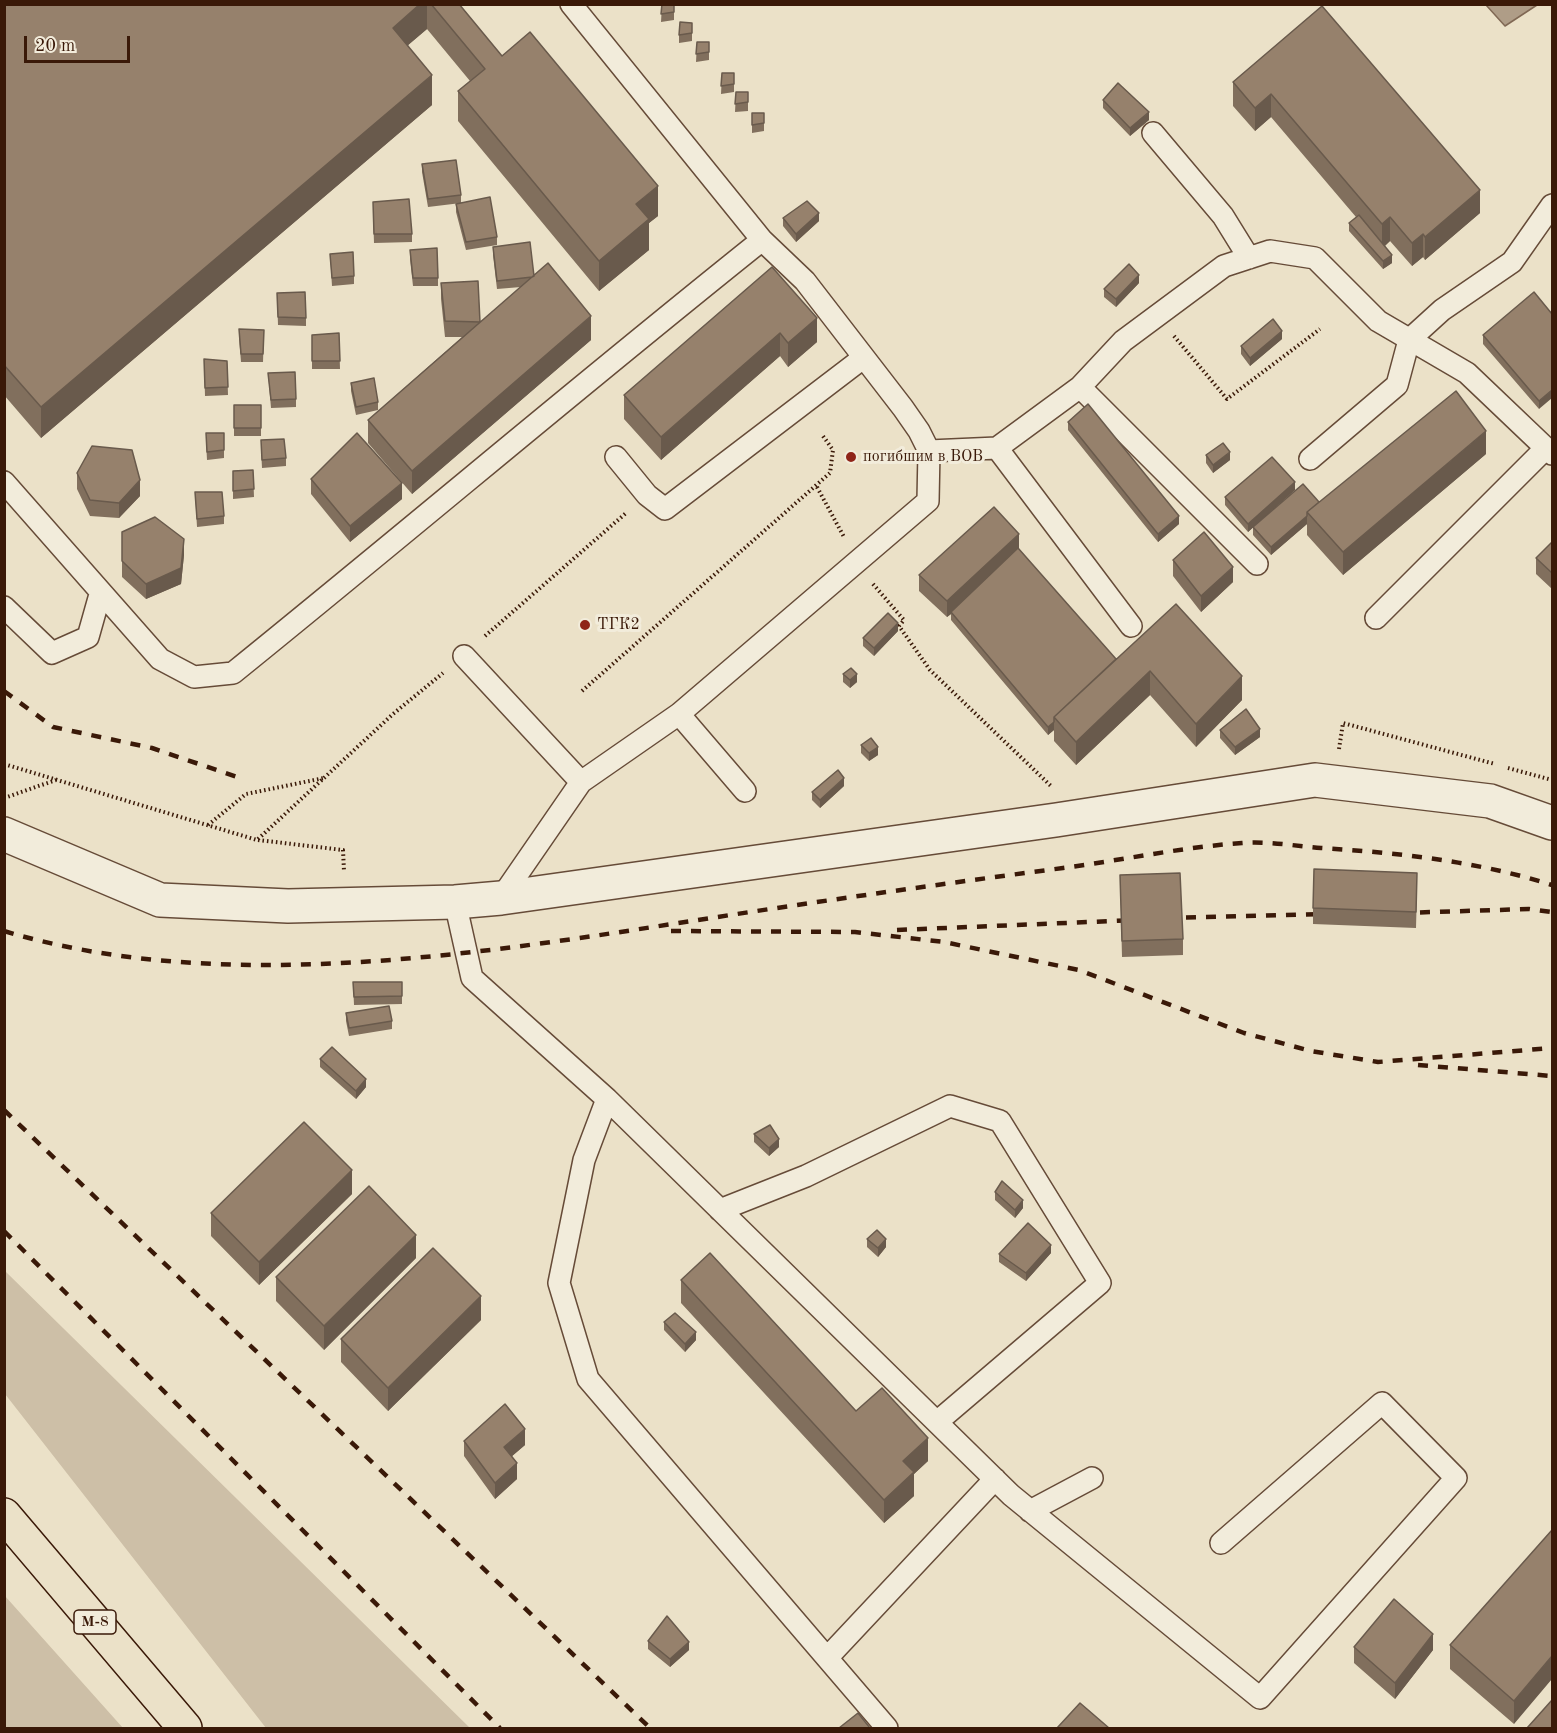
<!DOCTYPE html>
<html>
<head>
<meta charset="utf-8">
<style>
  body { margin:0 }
  #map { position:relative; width:1557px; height:1733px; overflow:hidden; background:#ebe1c8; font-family:"Old Standard TT",serif }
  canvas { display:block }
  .frame { position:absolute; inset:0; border:6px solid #3a1908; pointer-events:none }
  .scale { position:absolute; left:24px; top:36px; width:106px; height:27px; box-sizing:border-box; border:3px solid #3a1908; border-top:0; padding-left:8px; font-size:18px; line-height:21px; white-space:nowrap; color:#3a1908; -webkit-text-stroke:4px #f2ecdb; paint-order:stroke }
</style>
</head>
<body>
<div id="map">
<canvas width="1557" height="1733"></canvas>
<div class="frame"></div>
<div class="scale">20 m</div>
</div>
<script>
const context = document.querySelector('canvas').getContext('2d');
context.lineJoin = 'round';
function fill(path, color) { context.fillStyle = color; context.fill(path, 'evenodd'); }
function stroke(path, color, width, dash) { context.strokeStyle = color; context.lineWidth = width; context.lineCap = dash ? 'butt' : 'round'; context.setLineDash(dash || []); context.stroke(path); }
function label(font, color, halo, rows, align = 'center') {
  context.font = font + ' "Old Standard TT",serif'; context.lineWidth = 6; context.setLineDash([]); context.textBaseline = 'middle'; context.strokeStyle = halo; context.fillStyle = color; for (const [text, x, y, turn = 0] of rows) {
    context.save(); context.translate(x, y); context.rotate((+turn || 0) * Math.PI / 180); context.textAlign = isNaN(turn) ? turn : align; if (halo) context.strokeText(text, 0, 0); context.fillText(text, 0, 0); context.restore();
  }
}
const green = new Path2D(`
  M5 1271 470 1728H266L5 1394Z
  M5 1596 123 1728H5Z`);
const water = new Path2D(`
  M1486 5H1537L1505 26Z`);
const path = new Path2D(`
  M1174 336 1227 399 1320 329
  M817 487 844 537
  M873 584 904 620 899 626 930 670 1051 786
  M485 636 626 513
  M582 691 830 473 833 450 823 436
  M1339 749 1343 723 1495 764
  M4 764 257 840 393 714 443 673
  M1508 768 1552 780
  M4 798 56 780
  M208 825 246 794 324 778
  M258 840 343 850 344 871`);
const service = new Path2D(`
  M1153 133 1223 216 1249 258
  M1080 387 1257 564
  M997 448 1131 626
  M929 451 997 448 1080 387 1123 341 1224 266 1270 251 1315 258 1378 321 1467 373 1552 454
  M616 457 647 495 665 509 863 358
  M1310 459 1397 385 1409 340 1442 310 1512 262 1552 205
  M4 482 160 659 194 677 233 673C410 530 584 382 762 240
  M4 607 52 653 88 637 99 598
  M1376 618 1546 448
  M464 656 581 782
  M679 714 745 791
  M501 898 581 782 679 714 928 501 929 451 919 431 903 408 805 281 762 240 571 4
  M455 902 472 978 607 1099 1011 1495 1260 1698 1456 1478 1382 1403 1221 1543
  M607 1099 584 1160 559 1283 588 1379 887 1728
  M720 1210 806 1176 950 1106 1000 1121 1100 1283 937 1422
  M1030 1511 1092 1478
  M827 1658 995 1479`);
const minor = new Path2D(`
  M4 834 160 900 288 906 455 902 501 898 1056 820 1315 780 1490 801 1552 823`);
const primary = new Path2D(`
  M4 1515 185 1728`);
const rail = new Path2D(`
  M4 691 53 727 152 748 237 777
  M1400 913 1529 909 1552 912
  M1166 918 1328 914
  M897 930 1136 920
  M4 931C220 996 479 954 698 920 820 901 941 884 1063 868 1123 860 1183 847 1242 843 1268 841 1295 846 1321 848 1399 853 1477 861 1552 885
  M671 931 855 932 944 942 1079 970 1244 1033 1311 1051 1378 1062 1552 1048
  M1418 1065 1552 1076
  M4 1110 650 1728
  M4 1231 500 1728`);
const wall = new Path2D(`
  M4 4H459L502 56 658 216 649 223V250L599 291 458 121V91L470 81 427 29 408 45 432 105 41 438 4 395Z
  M662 4H674V20L661 22Z
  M1322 6 1480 213 1425 260 1423 257 1412 266 1390 241 1385 246 1392 263 1383 269 1349 231V223L1356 217 1271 117 1255 131 1233 106V82Z
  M692 23V41L679 43V35Z
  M697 42H709V60L696 62Z
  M722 73H734V92L721 94Z
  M736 92H748V111L735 112Z
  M1103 100 1149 120 1130 136 1103 108Z
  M752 113H764V131L752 133Z
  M422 164 461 195V203L428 207 422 172Z
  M456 204 497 237V245L466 250 456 212Z
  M373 211 412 234V242L374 243Z
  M783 218 819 221 796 242 783 226Z
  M493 247 534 276 591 340 412 494 368 443V420L462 337H445L441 299V283L480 322 521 287 497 289 493 255Z
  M410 250 438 278V286H413L410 259Z
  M330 254 354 276V284L332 286Z
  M772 267 817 342 788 367 780 356 661 460 624 419V395Z
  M1139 283 1116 307 1104 297V289Z
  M277 293 306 318V326L278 325Z
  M1552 314 1539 409 1483 344V335Z
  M264 330 263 362H241L239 337Z
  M339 333 340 369H312V335Z
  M1282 339 1250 366 1241 354V346Z
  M204 359 227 361 228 395 205 396Z
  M268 373 296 399V407L271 408Z
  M351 383 378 402V410L356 415 351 391Z
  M234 405H261V436H234Z
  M1068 422 1179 524 1158 542 1068 430Z
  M224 433V458L207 460 206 441Z
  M261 448 286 458V466L262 468Z
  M1486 454 1343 575 1307 535V524L1271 555 1253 535V527L1319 502Z
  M1206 455 1230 460 1213 473 1206 463Z
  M253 470 254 497 233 499V471Z
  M77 473 140 496 119 518 90 516 77 489Z
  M311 479 402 499 350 542 311 494Z
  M1295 490 1248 532 1225 505V497Z
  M195 492 224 516V524L197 527Z
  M122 532 184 555 181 584 146 599 122 577Z
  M1552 542V589L1536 574V558Z
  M1019 549 1116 659 1242 700 1196 747 1150 695 1076 765 1054 741V730L1048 735 951 620V614L947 617 919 591V575Z
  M1173 560 1233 582 1201 612 1173 576Z
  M898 631 874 656 863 646V638Z
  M843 674 857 682 850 688 843 682Z
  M1220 730 1260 737 1235 755 1220 738Z
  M861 745 878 755 869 761 861 753Z
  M844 786 820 808 812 800V792Z
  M1120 875 1183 939V955L1122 957Z
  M1417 889 1416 928 1313 924V908Z
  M353 982H402V1004L354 1005Z
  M346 1013 392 1021V1029L349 1036 346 1021Z
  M320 1059 366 1087 356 1099 320 1067Z
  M754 1134 779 1147 769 1156 754 1142Z
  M995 1192 1023 1208 1015 1218 995 1200Z
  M352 1194 259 1285 211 1236V1213Z
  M867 1239 886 1247 878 1257 867 1247Z
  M1051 1253 1026 1281 999 1262V1254Z
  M416 1258 324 1350 276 1301V1277Z
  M681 1280 856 1411 928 1461 914 1474V1496L884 1523 681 1303Z
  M481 1320 388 1411 341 1362V1339Z
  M664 1322 696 1340 685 1352 664 1330Z
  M464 1441 525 1445 512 1456 517 1479 495 1499 464 1456Z
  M1552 1530 1514 1724 1450 1669V1645Z
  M648 1641 689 1650 670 1667 648 1649Z
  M1354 1647 1433 1650 1395 1699 1354 1663Z`);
const shadedWall = new Path2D(`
  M420 4H427V29L393 58V28Z
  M432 75V105L41 438V407Z
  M1271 94V117L1255 131V108Z
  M1149 112V120L1130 136V128Z
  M658 186V216L649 223V250L599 291V261L636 204Z
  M1480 190V213L1425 260V237Z
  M819 213V221L796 242V234Z
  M1390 217V241L1382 248V224Z
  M1423 234V257L1412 266V243Z
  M1392 255V263L1383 269V261Z
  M1139 275V283L1116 307V299Z
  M591 316V340L412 494V471Z
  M817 318V342L788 367V343Z
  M1282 331V339L1250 366V358Z
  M780 333V356L661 460V437Z
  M1552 390V398L1539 409V401Z
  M1486 431V454L1343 575V552Z
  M1230 452V460L1213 473V465Z
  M140 480V496L119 518V503Z
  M1295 482V490L1248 532V524Z
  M402 483V499L350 542V526Z
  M1179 516V524L1158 542V534Z
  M1307 516V524L1271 555V547Z
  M1019 534V550L951 612V614L947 617V601Z
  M184 539V555L181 584 146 599V584Z
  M1233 567V582L1201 612V596Z
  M898 623V631L874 656V648Z
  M1150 671V695L1076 765V742Z
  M857 674V682L850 688V680Z
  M1242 676V700L1196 747V724Z
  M1054 722V730L1048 735V727Z
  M1260 729V737L1235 755V747Z
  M878 747V755L869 761V753Z
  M844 778V786L820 808V800Z
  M366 1079V1087L356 1099V1091Z
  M779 1139V1147L769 1156V1148Z
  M352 1170V1194L259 1285V1262Z
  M1023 1200V1208L1015 1218V1210Z
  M416 1235V1258L324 1350V1326Z
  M886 1239V1247L878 1257V1248Z
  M1051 1245V1253L1026 1281V1273Z
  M481 1296V1320L388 1411V1388Z
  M696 1332V1340L685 1352V1344Z
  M525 1429V1445L504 1463V1447Z
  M928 1438V1461L914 1474V1496L884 1523V1500L903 1461Z
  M517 1463V1479L495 1499V1483Z
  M1433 1634V1650L1395 1699V1683Z
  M689 1642V1650L670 1667V1659Z
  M1552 1656V1679L1514 1724V1701Z`);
const building = new Path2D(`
  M4 4H420L393 28 432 75 41 407 4 365Z
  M431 4H459L502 56 530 32 658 186 636 204 649 219 599 261 458 91 485 69Z
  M662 4H674V12L661 14Z
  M1322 6 1480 190 1425 237 1423 234 1412 243 1390 217 1382 224 1271 94 1255 108 1233 82Z
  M680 22 692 23V33L679 35Z
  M697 42H709V52L696 54Z
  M722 73H734V84L721 86Z
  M1118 83 1149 112 1130 128 1103 100Z
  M736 92H748V102L735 104Z
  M752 113H764V123L752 125Z
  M456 160 461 195 428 199 422 164Z
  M490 197 497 237 466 242 456 204Z
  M409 199 412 234H374L373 202Z
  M807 201 819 213 796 234 783 218Z
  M1359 215 1392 255 1383 261 1349 223Z
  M530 242 534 276 532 277 497 281 493 247Z
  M437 248 438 278H413L410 250Z
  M353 252 354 276 332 278 330 254Z
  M548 263 591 316 412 471 368 420Z
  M1129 264 1139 275 1116 299 1104 289Z
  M772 267 817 318 788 343 780 333 661 437 624 395Z
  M478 281 480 322 445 321 441 283Z
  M305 292 306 318 278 317 277 293Z
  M1534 292 1552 314V390L1539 401 1483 335Z
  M1273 319 1282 331 1250 358 1241 346Z
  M239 329 264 330 263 354H241Z
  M339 333 340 361H312V335Z
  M204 359 227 361 228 387 205 388Z
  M295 372 296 399 271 400 268 373Z
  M374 378 378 402 356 407 351 383Z
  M1456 391 1486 431 1343 552 1307 512Z
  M1088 404 1179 516 1158 534 1068 422Z
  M234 405H261V428H234Z
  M206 433H224V450L207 452Z
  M357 433 402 483 350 526 311 479Z
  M284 439 286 458 262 460 261 440Z
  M1223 443 1230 452 1213 465 1206 455Z
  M92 446 132 450 140 480 119 503 90 500 77 473Z
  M1272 457 1295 482 1248 524 1225 497Z
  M253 470 254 489 233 491V471Z
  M1303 484 1319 502 1307 512V516L1271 547 1253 527Z
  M195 492H222L224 516 197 519Z
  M994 507 1019 534 947 601 919 575Z
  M155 517 184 539 181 568 146 584 122 561V532Z
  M1204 532 1233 567 1201 596 1173 560Z
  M1552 542V573L1536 558Z
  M1018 548 1116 659 1054 717V722L1048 727 951 612Z
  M1176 604 1242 676 1196 724 1150 671 1076 742 1054 717Z
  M888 613 898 623 874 648 863 638Z
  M851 668 857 674 850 680 843 674Z
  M1246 709 1260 729 1235 747 1220 730Z
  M871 738 878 747 869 753 861 745Z
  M838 770 844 778 820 800 812 792Z
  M1314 869 1417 873 1416 912 1313 908Z
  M1180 873 1183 939 1122 941 1120 875Z
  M353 982H402V996L354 997Z
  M389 1006 392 1021 349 1028 346 1013Z
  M332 1047 366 1079 356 1091 320 1059Z
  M304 1122 352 1170 259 1262 211 1213Z
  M770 1125 779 1139 769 1148 754 1134Z
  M1002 1181 1023 1200 1015 1210 995 1192Z
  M369 1186 416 1235 324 1326 276 1277Z
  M1028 1223 1051 1245 1026 1273 999 1254Z
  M877 1230 886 1239 878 1248 867 1239Z
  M433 1248 481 1296 388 1388 341 1339Z
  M710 1253 856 1411 882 1388 928 1438 903 1461 914 1472 884 1500 681 1280Z
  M675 1313 696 1332 685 1344 664 1322Z
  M505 1404 525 1429 504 1447 517 1463 495 1483 464 1441Z
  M1552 1530V1656L1514 1701 1450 1645Z
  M1394 1599 1433 1634 1395 1683 1354 1647Z
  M667 1616 689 1642 670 1659 648 1641Z
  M1552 1700V1728H1527Z
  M1080 1703 1109 1728H1057Z
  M858 1713 870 1728H839Z`);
const markers = [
  [851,457,6,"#8f2418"],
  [585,625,6,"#8f2418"]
];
const shields = [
  [95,1622,42]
];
const shieldNames = [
  ["М-8",95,1622]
];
const poiNames = [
  ["погибшим в ВОВ",863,457],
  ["ТГК2",597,625]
];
fill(green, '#cdbfa7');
fill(water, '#af9d87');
stroke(water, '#806854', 1.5);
stroke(service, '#664b38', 24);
stroke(minor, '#664b38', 36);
stroke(primary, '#3a1908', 36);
stroke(path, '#3a1908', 4, [1.5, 3]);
stroke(service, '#f2ecdb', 21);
stroke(minor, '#f2ecdb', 33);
stroke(primary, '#ebe1c8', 33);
stroke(rail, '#3a1908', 4.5, [10, 10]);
fill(wall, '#816f5d');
fill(shadedWall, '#695a4c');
fill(building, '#96816c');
stroke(building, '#695a4c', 1.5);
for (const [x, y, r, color] of markers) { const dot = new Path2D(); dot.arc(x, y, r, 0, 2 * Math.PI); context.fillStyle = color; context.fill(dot); stroke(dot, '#f2ecdb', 2); }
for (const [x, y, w] of shields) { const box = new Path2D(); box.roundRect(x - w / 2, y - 12, w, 24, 4.5); context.fillStyle = '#f2ecdb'; context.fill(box); stroke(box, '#3a1908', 1.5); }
label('bold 15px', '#3a1908', null, shieldNames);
label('16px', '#3a1908', '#f2ecdb', poiNames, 'left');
</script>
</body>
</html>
